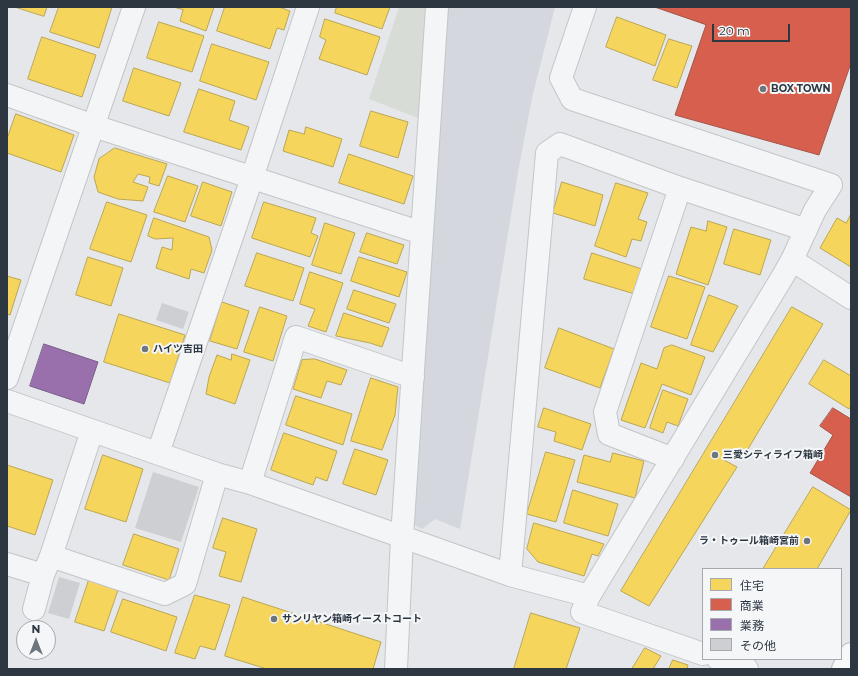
<!DOCTYPE html>
<html>
<head>
<meta charset="utf-8">
<style>
  body { margin:0 }
  #map { position:relative; width:858px; height:676px; overflow:hidden; background:#e5e7ea; font-family:Montserrat,"Noto Sans JP",sans-serif }
  canvas { display:block }
  .frame { position:absolute; inset:0; border:8px solid #2d3742; pointer-events:none }
  .legend { position:absolute; left:702px; top:568px; width:140px; height:92px; box-sizing:border-box; background:#f4f6f8; border:1px solid #a4aaaf; margin:0; padding:5px 7px; list-style:none; font-size:12px; color:#2d3742 }
  .legend li { display:flex; align-items:center; gap:8px; height:20px }
  .legend b { width:20px; border:1px solid #a4aaaf }
  .north { position:absolute; left:16px; top:620px; width:40px; height:40px; box-sizing:border-box; background:#f4f6f8; border:1px solid #a4aaaf; border-radius:50%; rotate:0deg; font-size:11px; font-weight:700; line-height:16px; text-align:center; color:#2d3742 }
  .north::after { content:''; display:block; margin:auto; width:14px; height:18px; background:#6d757d; clip-path:polygon(50% 0,100% 100%,50% 72%,0 100%) }
  .scale { position:absolute; left:712px; top:24px; width:78px; height:18px; box-sizing:border-box; border:2px solid #2d3742; border-top:0; padding-left:5px; font-size:12px; line-height:14px; white-space:nowrap; color:#2d3742; -webkit-text-stroke:3px #f4f6f8; paint-order:stroke }
</style>
</head>
<body>
<div id="map">
<canvas width="858" height="676"></canvas>
<div class="frame"></div>
<ul class="legend">
<li><b style="height:11px;background:#f6d55c"></b>住宅</li>
<li><b style="height:11px;background:#d6604d"></b>商業</li>
<li><b style="height:11px;background:#9970ab"></b>業務</li>
<li><b style="height:11px;background:#cdcfd2"></b>その他</li>
</ul>
<div class="north">N</div>
<div class="scale">20 m</div>
</div>
<script>
const context = document.querySelector('canvas').getContext('2d');
context.lineJoin = 'round';
function fill(path, color) { context.fillStyle = color; context.fill(path, 'evenodd'); }
function stroke(path, color, width, dash) { context.strokeStyle = color; context.lineWidth = width; context.lineCap = dash ? 'butt' : 'round'; context.setLineDash(dash || []); context.stroke(path); }
function label(font, color, halo, rows, align = 'center') {
  context.font = font + ' Montserrat,"Noto Sans JP",sans-serif'; context.lineWidth = 4; context.setLineDash([]); context.textBaseline = 'middle'; context.strokeStyle = halo; context.fillStyle = color; for (const [text, x, y, turn = 0] of rows) {
    context.save(); context.translate(x, y); context.rotate((+turn || 0) * Math.PI / 180); context.textAlign = isNaN(turn) ? turn : align; if (halo) context.strokeText(text, 0, 0); context.fillText(text, 0, 0); context.restore();
  }
}
const built = new Path2D(`
  M448 7H555L532 98 518 172 460 529 435 519 422 529 412 523Z`);
const green = new Path2D(`
  M399 7H426L418 118 369 99Z`);
const homes = new Path2D(`
  M15 7H47L44 16Z
  M59 7H112L99 48 50 32Z
  M174 7H214L206 31 180 21 183 10Z
  M225 7H279L290 11 284 30 277 28 270 49 217 31Z
  M337 7H390L382 29 335 13Z
  M617 17 666 35 655 66 606 47Z
  M325 19 380 37 367 75 319 59 326 40 320 37Z
  M159 22 204 36 192 72 147 58Z
  M42 37 96 55 82 97 28 79Z
  M669 39 692 46 677 88 653 80Z
  M212 44 269 62 256 100 200 81Z
  M134 68 181 83 169 116 123 101Z
  M199 89 235 101 229 120 249 127 241 150 184 132Z
  M371 111 408 122 398 158 360 146Z
  M16 114 74 135 61 172 7 153V139Z
  M306 127 342 139 333 167 283 151 289 130 304 134Z
  M115 148 167 164 159 186 149 183 150 177 138 174 133 182 148 187 143 201 118 199 98 192 94 177 99 159Z
  M349 154 413 176 404 204 339 183Z
  M168 176 198 186 185 222 154 212Z
  M203 182 232 192 221 226 191 216Z
  M562 182 603 195 595 226 553 213Z
  M616 183 648 193 638 219 647 222 641 241 632 239 626 257 595 246Z
  M107 202 147 215 131 262 90 249Z
  M264 202 316 218 311 233 318 236 310 257 252 238Z
  M851 214V267L820 248 837 218 846 223Z
  M154 218 209 237 212 250 204 273 191 269 189 279 156 268 162 247 172 250 173 238 155 239 148 236Z
  M708 221 727 227 708 285 676 274 691 227 706 231Z
  M325 223 355 233 341 274 312 265Z
  M734 229 771 240 760 275 724 264Z
  M367 233 404 245 397 264 360 252Z
  M257 253 304 268 293 301 245 286Z
  M592 253 642 269 635 294 584 279Z
  M88 257 123 268 111 306 76 295Z
  M359 257 407 272 399 297 351 281Z
  M310 272 343 283 326 332 308 326 315 309 300 304Z
  M7 276 21 280 10 315 7 314Z
  M669 276 705 287 687 339 651 327Z
  M354 290 396 304 389 323 347 309Z
  M709 295 738 306 713 352 691 345Z
  M222 302 249 311 237 349 210 341Z
  M260 307 287 316 273 361 244 352Z
  M792 307 823 324 742 459 730 452 724 460 737 467 649 606 621 591Z
  M344 313 389 328 382 347 370 343 336 336Z
  M119 314 185 335 170 383 104 362Z
  M559 328 614 349 600 388 545 368Z
  M672 345 705 357 691 395 662 384 645 428 621 420 641 363 657 369 664 348Z
  M232 354 250 360 235 404 206 394 209 377 217 355 231 360Z
  M315 359 347 370 341 385 327 381 321 398 293 389 302 360Z
  M824 360 851 376V406L849 409 809 384Z
  M371 378 398 387 395 415 382 450 351 441Z
  M663 390 688 399 678 426 667 422 663 433 650 428Z
  M296 396 352 414 343 445 286 425Z
  M544 408 591 424 582 450 554 441 556 432 538 427Z
  M284 433 337 451 327 481 316 477 313 485 271 470Z
  M355 449 388 460 376 495 343 484Z
  M546 452 575 460 556 522 527 514Z
  M613 453 644 461 635 498 577 482 584 455 610 462Z
  M103 455 143 469 126 522 85 509Z
  M7 465 53 480 35 535 7 526Z
  M813 487 851 510 817 569H763Z
  M573 490 618 504 608 536 564 523Z
  M223 518 257 529 241 582 219 576 226 552 213 548Z
  M534 523 604 544 598 556 592 554 584 576 538 562 527 549Z
  M134 534 179 549 169 580 123 565Z
  M89 580 118 590 104 631 75 622Z
  M195 595 230 605 215 650 200 646 195 659 175 653Z
  M243 597 381 642 373 669H267L225 656Z
  M123 599 177 617 166 651 111 632Z
  M531 613 580 628 566 669H514Z
  M645 648 661 656 653 669H632Z
  M673 660 688 665 687 669H669Z`);
const shops = new Path2D(`
  M655 7H851V63L819 155 675 115 706 25Z
  M833 408 851 419V497L810 473 833 435 820 426Z`);
const offices = new Path2D(`
  M44 344 98 362 84 404 30 386Z`);
const building = new Path2D(`
  M162 303 189 312 183 329 156 320Z
  M153 472 199 487 181 542 135 528Z
  M59 577 80 583 69 619 48 613Z`);
const minor = new Path2D(`
  M585 7 561 78 572 99 831 185 815 210 792 260 783 276 589 596 582 612 703 654
  M7 95 94 126 422 233
  M792 260 851 298
  M7 378 134 7
  M7 401 217 474 250 483 510 575 589 596
  M92 431 51 556 165 594 185 584 217 474
  M158 453 252 178 308 7
  M673 459 609 434 605 412 680 188
  M250 483 296 337 413 377
  M7 564 43 575
  M510 575 547 153 560 144 680 188 806 230
  M34 609 43 575 51 556
  M718 659 747 669
  M396 669 402 537 437 7`);
const trunk = new Path2D(`
  M843 669 851 654`);
const markers = [
  [763,89,4,"#6d757d"],
  [145,349,4,"#6d757d"],
  [715,455,4,"#6d757d"],
  [807,541,4,"#6d757d"],
  [274,619,4,"#6d757d"]
];
const poiNames = [
  ["BOX TOWN",771,89],
  ["ハイツ吉田",153,349],
  ["三愛シティライフ箱崎",723,455],
  ["ラ・トゥール箱崎宮前",799,541,"right"],
  ["サンリヤン箱崎イーストコート",282,619]
];
fill(built, '#d4d7dd');
fill(green, '#d7ddd6');
fill(homes, '#f6d55c');
stroke(homes, '#baa654', 1);
fill(shops, '#d6604d');
stroke(shops, '#a3544a', 1);
fill(offices, '#9970ab');
stroke(offices, '#795f8c', 1);
fill(building, '#cdcfd2');
stroke(minor, '#c3c5c8', 24);
stroke(trunk, '#b8babe', 24);
stroke(minor, '#f4f5f6', 22);
stroke(trunk, '#f7f8f8', 22);
for (const [x, y, r, color] of markers) { const dot = new Path2D(); dot.arc(x, y, r, 0, 2 * Math.PI); context.fillStyle = color; context.fill(dot); stroke(dot, '#f4f6f8', 1.5); }
label('bold 10px', '#2d3742', '#f4f6f8', poiNames, 'left');
</script>
</body>
</html>
